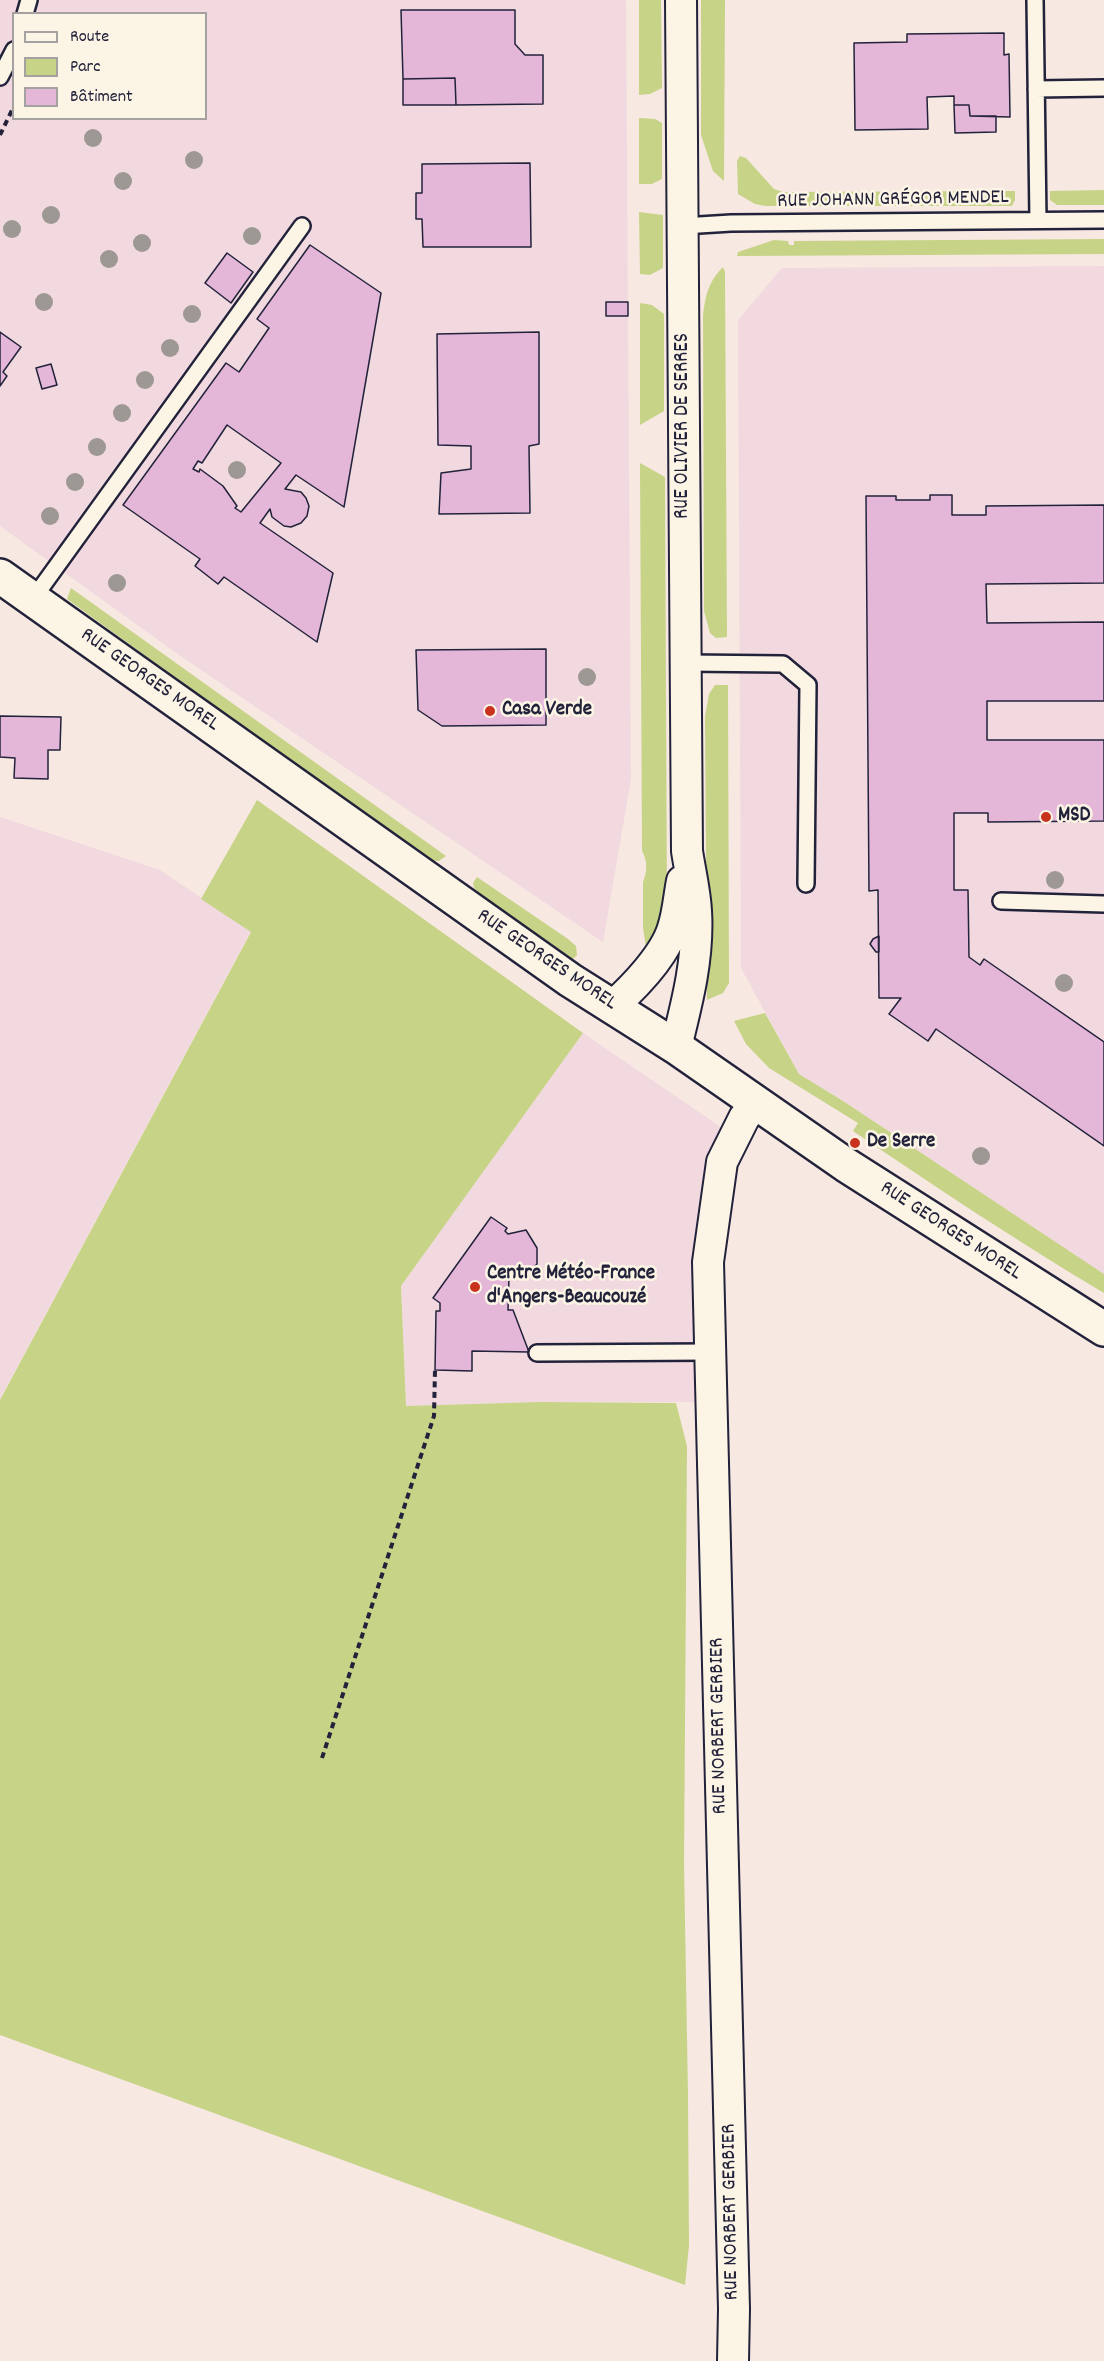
<!DOCTYPE html>
<html>
<head>
<meta charset="utf-8">
<style>
  body { margin:0 }
  #map { position:relative; width:1104px; height:2361px; overflow:hidden; background:#f7e8e2; font-family:Dekko,sans-serif }
  canvas { display:block }
  .legend { position:absolute; left:12px; top:12px; width:195px; height:108px; box-sizing:border-box; background:#fcf5e5; border:2px solid #a5a1a1; margin:0; padding:8px 10px; list-style:none; font-size:18px; color:#22223b }
  .legend li { display:flex; align-items:center; gap:12px; height:30px }
  .legend b { width:30px; border:2px solid #a5a1a1 }
</style>
</head>
<body>
<div id="map">
<canvas width="1104" height="2361"></canvas>
<ul class="legend">
<li><b style="height:8px;background:#fcf5e5"></b>Route</li>
<li><b style="height:16px;background:#c7d386"></b>Parc</li>
<li><b style="height:16px;background:#e4b6d8"></b>Bâtiment</li>
</ul>
</div>
<script>
const context = document.querySelector('canvas').getContext('2d');
context.lineJoin = 'round';
function fill(path, color) { context.fillStyle = color; context.fill(path, 'evenodd'); }
function stroke(path, color, width, dash) { context.strokeStyle = color; context.lineWidth = width; context.lineCap = dash ? 'butt' : 'round'; context.setLineDash(dash || []); context.stroke(path); }
function label(font, color, halo, rows, align = 'center') {
  context.font = font + ' Dekko,sans-serif'; context.lineWidth = 5; context.setLineDash([]); context.textBaseline = 'middle'; context.strokeStyle = halo; context.fillStyle = color; for (const [text, x, y, turn = 0] of rows) {
    context.save(); context.translate(x, y); context.rotate((+turn || 0) * Math.PI / 180); context.textAlign = isNaN(turn) ? turn : align; if (halo) context.strokeText(text, 0, 0); context.fillText(text, 0, 0); context.restore();
  }
}
const built = new Path2D(`
  M0 0H626L631 779 603 942 176 653 0 526ZM14 14H206V118H14Z
  M1104 266V1274L843 1101 799 1074 741 968 738 320 782 268Z
  M0 817 160 870 251 931 0 1399Z
  M583 1033 734 1136 722 1162 711 1402H539L406 1406 401 1286Z`);
const green = new Path2D(`
  M639 0H661L662 88 650 94 639 95Z
  M701 0H725L724 181 713 171 701 135Z
  M639 118 655 119 662 123V179L652 184H639Z
  M740 156 746 158 774 189 783 192 1015 191V200L1012 206H766L755 204 738 194 737 161Z
  M1104 190V205H1057L1050 200V191Z
  M639 212 663 215V268L650 275 640 274Z
  M1104 239V254L737 256 738 252 774 240 788 241 789 245H794V241Z
  M723 267 725 272 727 637 716 638 710 633 704 611 703 317C705 297 708 282 723 267Z
  M640 303 652 305 664 314V411L640 425Z
  M640 463 665 477 667 915 647 953 643 928V882C647 872 648 861 642 851Z
  M71 588 446 856 439 861H433L328 788 67 599Z
  M715 685H728L729 983 723 993 707 1000 705 716 709 694Z
  M257 800 583 1033 401 1286 406 1406 539 1402 676 1403 687 1446 684 1863 688 2095 689 2245 685 2285 0 2035V1400L251 932 201 899Z
  M477 877 568 939 576 946 577 955 573 959 481 895 474 888 473 883Z
  M765 1013 799 1074 843 1101 1104 1274V1293C1018 1242 936 1187 853 1131L858 1123 769 1068 746 1044 734 1021Z`);
const building = new Path2D(`
  M401 10H515V44L525 55H543V104L456 105 455 78 403 79Z
  M1004 33V55L1009 54 1010 117 970 116 969 105H954V96L927 97 928 129 855 130 854 43 907 42V34Z
  M455 78 456 105H403V79Z
  M954 105H969L970 116H996V132L955 133Z
  M530 163 531 247H423L422 219H416V193H422V164Z
  M310 245 381 293 344 507 296 475 285 489 301 492 306 498 309 506 307 516 301 523 291 527 284 526 272 517 270 509 260 523 333 573 317 642 224 577 218 584 195 566 200 559 123 505 226 363 239 372 269 328 257 319ZM227 425 281 463 241 512 235 508 237 506 223 486 200 469 199 472 193 469 198 461 202 463Z
  M227 253 253 272 231 303 205 283Z
  M606 302H628V316H606Z
  M0 332 21 347 3 372 7 376 0 386Z
  M539 332V444L529 446 530 513 439 514 441 473 471 469V446L438 445 437 334Z
  M51 364 57 385 42 389 36 368Z
  M930 495H952V515H986V506L1104 505V583L986 584 987 623 1104 622V701H987V740H1104V821L988 822V813H954V890H968L969 957 980 965 984 959 1104 1042V1146L936 1029 928 1041 889 1014 901 998H879L878 890 869 891 866 496H896V500H930Z
  M546 649V725L442 726 418 710 416 650Z
  M0 716 61 717 60 750H48V779L14 778 15 758 0 757Z
  M879 936V952H876L870 944 873 939Z
  M491 1217 507 1228 505 1231 508 1234 526 1230 537 1248V1264L525 1276H509L508 1310H513L529 1352 472 1351V1371L435 1370 436 1311H440V1303L433 1298Z`);
const path = new Path2D(`
  M0 135 14 106
  M322 1758 434 1416 435 1370`);
const service = new Path2D(`
  M1035 0 1038 220
  M25 14 29 0
  M0 77 14 50
  M1036 89 1104 88
  M683 226 731 223 1104 220
  M33 599 302 226
  M686 663 783 664 808 685 806 884
  M1001 901 1104 904
  M537 1353 710 1352`);
const minor = new Path2D(`
  M613 1006C634 987 665 955 673 928 678 913 679 896 682 881
  M676 1047C687 1003 699 957 696 911 695 891 690 871 687 851L681 0
  M733 2361 734 2309 708 1262 722 1162 744 1118 756 1102`);
const tertiary = new Path2D(`
  M0 576 570 980 676 1047 846 1165 1104 1329`);
const trees = [
  [93,138],
  [194,160],
  [123,181],
  [51,215],
  [12,229],
  [252,236],
  [142,243],
  [109,259],
  [44,302],
  [192,314],
  [170,348],
  [145,380],
  [122,413],
  [97,447],
  [237,470],
  [75,482],
  [50,516],
  [117,583],
  [587,677],
  [1055,880],
  [1064,983],
  [981,1156]
];
const markers = [
  [490,711,6,"#c8321e"],
  [1046,817,6,"#c8321e"],
  [855,1143,6,"#c8321e"],
  [475,1287,6,"#c8321e"]
];
const streetNames = [
  ["RUE JOHANN GRÉGOR MENDEL",893,201,-1],
  ["RUE OLIVIER DE SERRES",684,426,-90],
  ["RUE GEORGES MOREL",149,681,35],
  ["RUE GEORGES MOREL",546,961,34],
  ["RUE GEORGES MOREL",950,1232,33],
  ["RUE NORBERT GERBIER",720,1726,-91],
  ["RUE NORBERT GERBIER",732,2212,-91]
];
const poiNames = [
  ["Casa Verde",502,711],
  ["MSD",1058,817],
  ["De Serre",867,1143],
  ["Centre Météo-France",487,1275],
  ["d'Angers-Beaucouzé",487,1299]
];
fill(built, '#f1d9df');
fill(green, '#c7d386');
fill(building, '#e4b6d8');
stroke(building, '#22223b', 1.5);
stroke(service, '#22223b', 20);
stroke(minor, '#22223b', 34);
stroke(tertiary, '#22223b', 38);
stroke(path, '#22223b', 4, [6, 4.5]);
stroke(service, '#fcf5e5', 15);
stroke(minor, '#fcf5e5', 30);
stroke(tertiary, '#fcf5e5', 33);
context.fillStyle = '#9d9893';
for (const [x, y] of trees) { context.beginPath(); context.arc(x, y, 9, 0, 2 * Math.PI); context.fill(); }
for (const [x, y, r, color] of markers) { const dot = new Path2D(); dot.arc(x, y, r, 0, 2 * Math.PI); context.fillStyle = color; context.fill(dot); stroke(dot, '#fcf5e5', 2); }
label('21px', '#22223b', '#fcf5e5', streetNames);
label('bold 21px', '#22223b', '#fcf5e5', poiNames, 'left');
</script>
</body>
</html>
